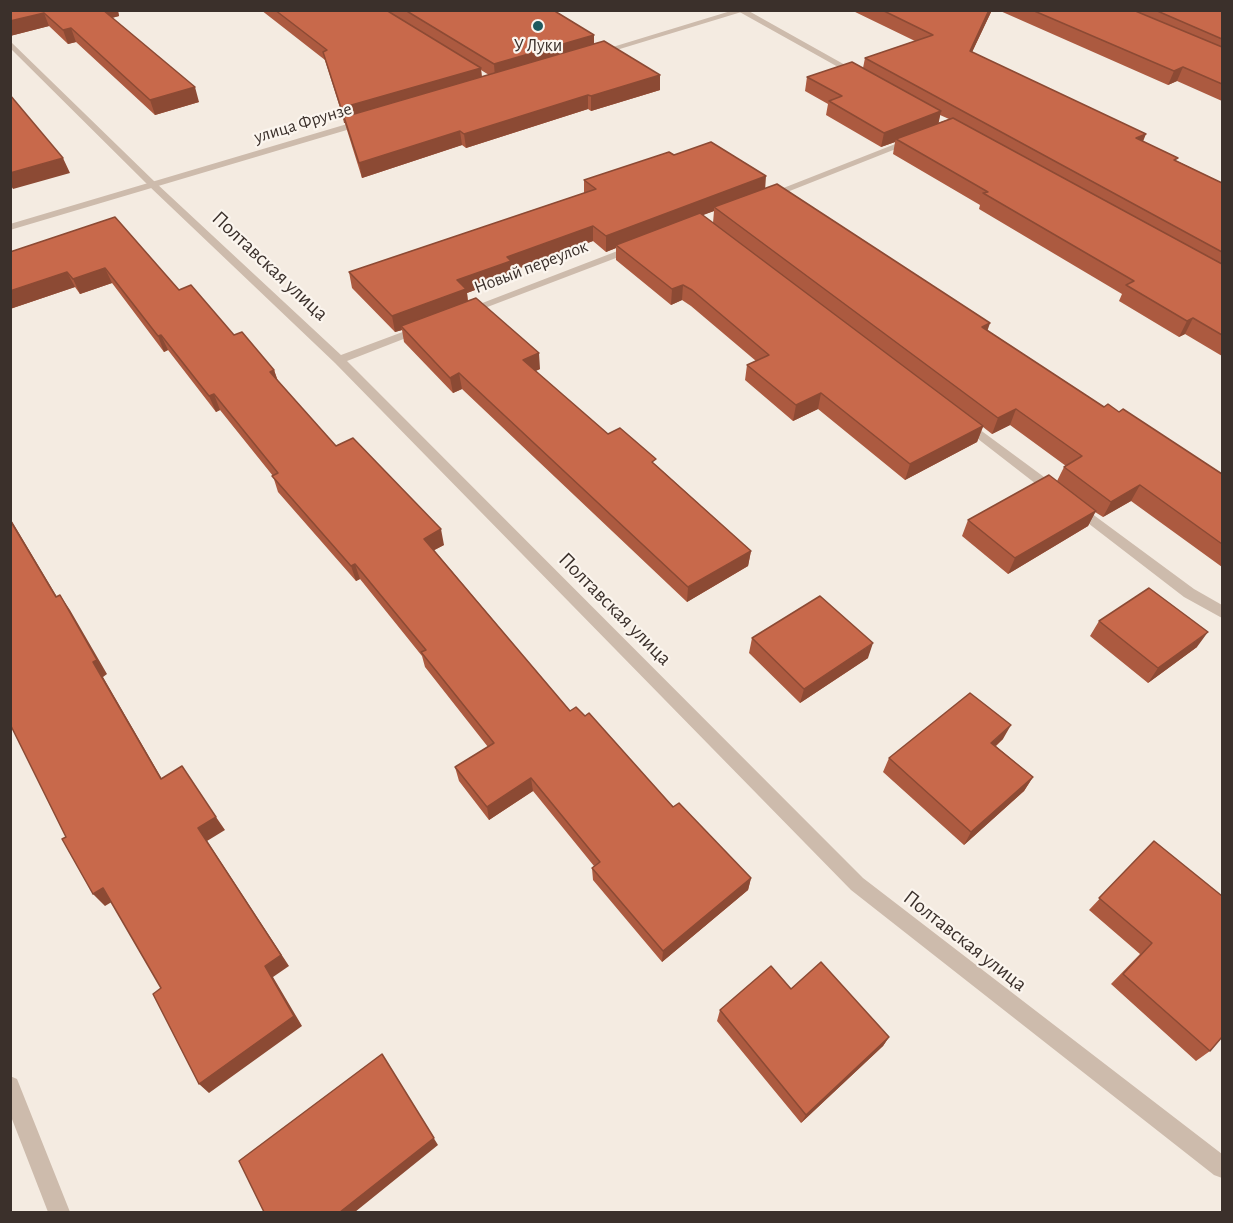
<!DOCTYPE html>
<html>
<head>
<meta charset="utf-8">
<style>
  body { margin:0 }
  #map { position:relative; width:1233px; height:1223px; overflow:hidden; background:#f4ebe1; font-family:"Alegreya Sans",sans-serif }
  canvas { display:block }
  .frame { position:absolute; inset:0; border:12px solid #3b302b; pointer-events:none }
</style>
</head>
<body>
<div id="map">
<canvas width="1233" height="1223"></canvas>
<div class="frame"></div>
</div>
<script>
const context = document.querySelector('canvas').getContext('2d');
context.lineJoin = 'round';
function fill(path, color) { context.fillStyle = color; context.fill(path, 'evenodd'); }
function stroke(path, color, width, dash) { context.strokeStyle = color; context.lineWidth = width; context.lineCap = dash ? 'butt' : 'round'; context.setLineDash(dash || []); context.stroke(path); }
function label(font, color, halo, rows, align = 'center') {
  context.font = font + ' "Alegreya Sans",sans-serif'; context.lineWidth = 4.5; context.setLineDash([]); context.textBaseline = 'middle'; context.strokeStyle = halo; context.fillStyle = color; for (const [text, x, y, turn = 0] of rows) {
    context.save(); context.translate(x, y); context.rotate((+turn || 0) * Math.PI / 180); context.textAlign = isNaN(turn) ? turn : align; if (halo) context.strokeText(text, 0, 0); context.fillText(text, 0, 0); context.restore();
  }
}
const minor = new Path2D(`
  M736 10H747L863 75 856 77Z
  M10 41 156 183 341 355 416 327H424V331L347 361 863 878 1222 1154V1178L1214 1175 851 890 335 363 150 187 10 48Z
  M908 139 916 141 772 198 763 196Z
  M633 245 638 248 637 250 469 314 465 315 459 312Z
  M964 418 1059 488 1061 491 1059 494H1049L960 425 958 422Z
  M1076 502 1194 589 1222 605V618L1184 597 1071 510 1069 507 1071 504Z
  M10 1076 17 1079 70 1212H48L10 1114Z`);
const tertiary = new Path2D(`
  M734 10H748L600 55 593 53Z
  M364 119 369 122 367 124 10 230V224Z`);
const wall = new Path2D(`
  M10 10 119 11H118L119 16 112 18 199 102 155 115 76 42 68 44 49 26 10 36Z
  M261 10H553L594 35V44L660 90 591 111 588 109 466 148 462 145 362 178 325 60ZM481 70 489 75 482 77Z
  M851 10H992L972 52 1143 141 1177 161 1222 183V356L1185 334 1179 337 1119 301 1122 294 979 209 980 205 893 154 895 142 881 147 826 115 828 104 805 91 807 77 863 68 865 58 915 41ZM940 115 949 119 938 123Z
  M998 10H1222V101L1177 81 1168 85Z
  M674 155 765 188 988 331 1104 407 1119 412 1222 474V567L1131 501 1103 517 1095 512 1088 526 1008 574 962 536 968 520 1057 481 1064 467 1066 466 1010 425 992 434 983 427 977 442 905 480 818 409 793 421 745 380 747 365 756 361 691 306 682 300 671 305 616 260V248L606 252 593 241 512 271V276L467 293 468 301 540 369 535 371 608 434 656 465 751 551 748 566 687 602 462 389 453 393 404 342 402 330 395 332 352 288 349 272 584 193V180ZM714 211 713 223 702 215Z
  M115 217 179 290 274 370 278 381 336 446 444 545 434 550 570 711 751 878 748 890 662 962 593 880 592 868 594 866 533 791 489 820 459 781 455 767 488 747 425 667 422 656 360 579 356 581 278 492 273 476 220 410 216 412 168 350 164 352 112 283 80 294 75 287 10 309V252Z
  M1099 621 1197 647 1148 683 1090 636Z
  M752 638 868 658 800 703 749 653Z
  M1003 739 996 746 1033 777 1024 791 964 845 883 772 889 758Z
  M1154 841 1210 1051 1196 1061 1111 984 1140 954 1089 910Z
  M791 989 889 1037 883 1046 801 1123 717 1021 720 1010Z`);
const shadedWall = new Path2D(`
  M100 10H119L118 11 119 16 103 20Z
  M989 10H992L966 65 970 51Z
  M44 13 49 26 10 36V21Z
  M71 28 76 42 68 44 63 30Z
  M594 35V49L495 78 494 64Z
  M1183 67 1177 81 1168 85 1174 71Z
  M481 68 482 82 344 117 345 123H344L341 108Z
  M660 75V90L591 111V96Z
  M195 87 199 102 155 115 150 100Z
  M588 95V109L466 148 464 134Z
  M941 111 938 126 896 139 895 142 881 147 884 133Z
  M460 131 462 145 362 178 359 163Z
  M1146 134 1140 149 1136 138Z
  M63 158 70 173 13 189 10 184V173Z
  M766 176 765 191 714 207V211L619 247 616 245V248L606 252V236Z
  M593 226V241L512 271V276L467 293 468 304 401 326 402 330 395 332 392 316 457 280 507 257Z
  M105 268 112 283 80 294 73 279Z
  M67 272 75 287 10 309V291Z
  M683 285 682 300 671 305 672 289Z
  M1193 318 1185 334 1179 337 1187 321Z
  M990 323 985 338 982 327Z
  M161 335 168 350 164 352 158 336Z
  M539 353 540 369 525 376 523 360Z
  M274 370 279 385 270 372Z
  M459 373 462 389 453 393 450 378Z
  M821 393 818 409 793 421 796 405Z
  M214 394 220 410 216 412 209 396Z
  M1016 409 1010 425 992 434 998 418Z
  M983 426 977 442 905 480 910 464Z
  M1140 485 1131 501 1103 517 1111 502Z
  M1096 511 1088 526 1008 574 1015 558Z
  M10 518 66 612 56 597 10 520Z
  M441 529 444 545 427 554 424 539Z
  M751 551 748 566 687 602 688 587Z
  M355 564 360 579 356 581 351 566Z
  M60 595 70 610 107 674 103 677 170 793 161 779 93 662Z
  M1208 632 1197 647 1148 683 1158 668Z
  M873 643 868 658 800 703 804 689Z
  M1011 725 1003 739 984 756 991 743Z
  M1033 777 1024 791 964 845 971 832Z
  M531 778 533 791 489 820 487 807Z
  M216 817 225 830 207 841 289 966 273 977 302 1026 209 1093 199 1084 265 966 198 828Z
  M751 878 748 890 662 962 663 951Z
  M103 888 115 900 105 906 93 894Z
  M889 1037 883 1046 801 1123 806 1115Z
  M382 1054 438 1145 355 1212H340Z`);
const building = new Path2D(`
  M10 10H103L195 87 150 100 71 28 63 30 44 13 10 21Z
  M275 10H386L481 68 341 108 323 52 327 50Z
  M405 10H553L594 35 494 64Z
  M882 10H989L970 51 1146 134 1136 138 1178 158 1174 160 1222 183V252L865 58 933 35Z
  M1032 10H1133L1222 47V84L1183 67 1174 71Z
  M1155 10H1222V39Z
  M604 41 660 75 591 96 588 95 464 134 460 131 359 163 344 117Z
  M852 62 941 111 884 133 829 101 842 96 807 77Z
  M10 95 63 158 10 173Z
  M953 118 1222 264V335L1193 318 1187 321 1126 285 1134 281 983 193 988 192 896 139Z
  M711 142 766 176 606 236 593 226 507 257 511 261 457 280 466 289 392 316 349 272 596 189 584 180 669 152 674 155Z
  M777 184 990 323 982 327 1104 407 1108 404 1119 412 1123 409 1222 474V544L1140 485 1111 502 1064 467 1082 456 1016 409 998 418 714 207Z
  M700 213 983 426 910 464 821 393 796 405 747 365 769 355 692 290 683 285 672 289 616 245Z
  M115 217 179 290 191 285 234 335 242 332 274 370 270 372 336 446 353 438 441 529 424 539 570 711 576 707 585 716 589 713 673 807 679 803 751 878 663 951 592 868 600 862 531 778 487 807 455 767 494 743 421 652 426 650 355 564 351 566 272 476 278 473 214 394 209 396 161 335 158 336 105 268 73 279 67 272 10 291V252Z
  M476 298 539 353 523 360 608 434 620 428 656 459 652 462 751 551 688 587 459 373 450 378 401 326Z
  M1049 475 1096 511 1015 558 968 520Z
  M10 520 56 597 60 595 97 660 93 662 161 779 182 766 216 817 198 828 281 955 265 966 294 1016 199 1084 153 994 161 988 103 888 93 894 62 839 66 837 10 724Z
  M1149 588 1208 632 1158 668 1099 621Z
  M820 596 873 643 804 689 752 638Z
  M970 693 1011 725 991 743 1033 777 971 832 889 758Z
  M1154 841 1222 896V1037L1210 1051 1123 974 1152 943 1099 898Z
  M821 962 889 1037 806 1115 720 1010 771 966 791 989Z
  M382 1054 434 1138 340 1212H264L239 1161Z`);
const markers = [
  [538,26,6,"#1f5a5e"]
];
const farPoinames = [
  ["У Луки",538,46]
];
const farStreetnames = [
  ["улица Фрунзе",303,123,-17],
  ["Новый переулок",531,267,-21]
];
const streetNames = [
  ["Полтавская улица",270,266,43],
  ["Полтавская улица",615,609,45],
  ["Полтавская улица",965,941,38]
];
fill(minor, '#cdbbac');
fill(tertiary, '#cdbbac');
fill(wall, '#ac5a40');
fill(shadedWall, '#8c4a34');
fill(building, '#c8694b');
stroke(building, '#8c4a34', 1.5);
for (const [x, y, r, color] of markers) { const dot = new Path2D(); dot.arc(x, y, r, 0, 2 * Math.PI); context.fillStyle = color; context.fill(dot); stroke(dot, '#fbf5ee', 2); }
label('18px', '#3b302b', '#fbf5ee', farPoinames);
label('18px', '#3b302b', '#fbf5ee', farStreetnames);
label('21px', '#3b302b', '#fbf5ee', streetNames);
</script>
</body>
</html>
